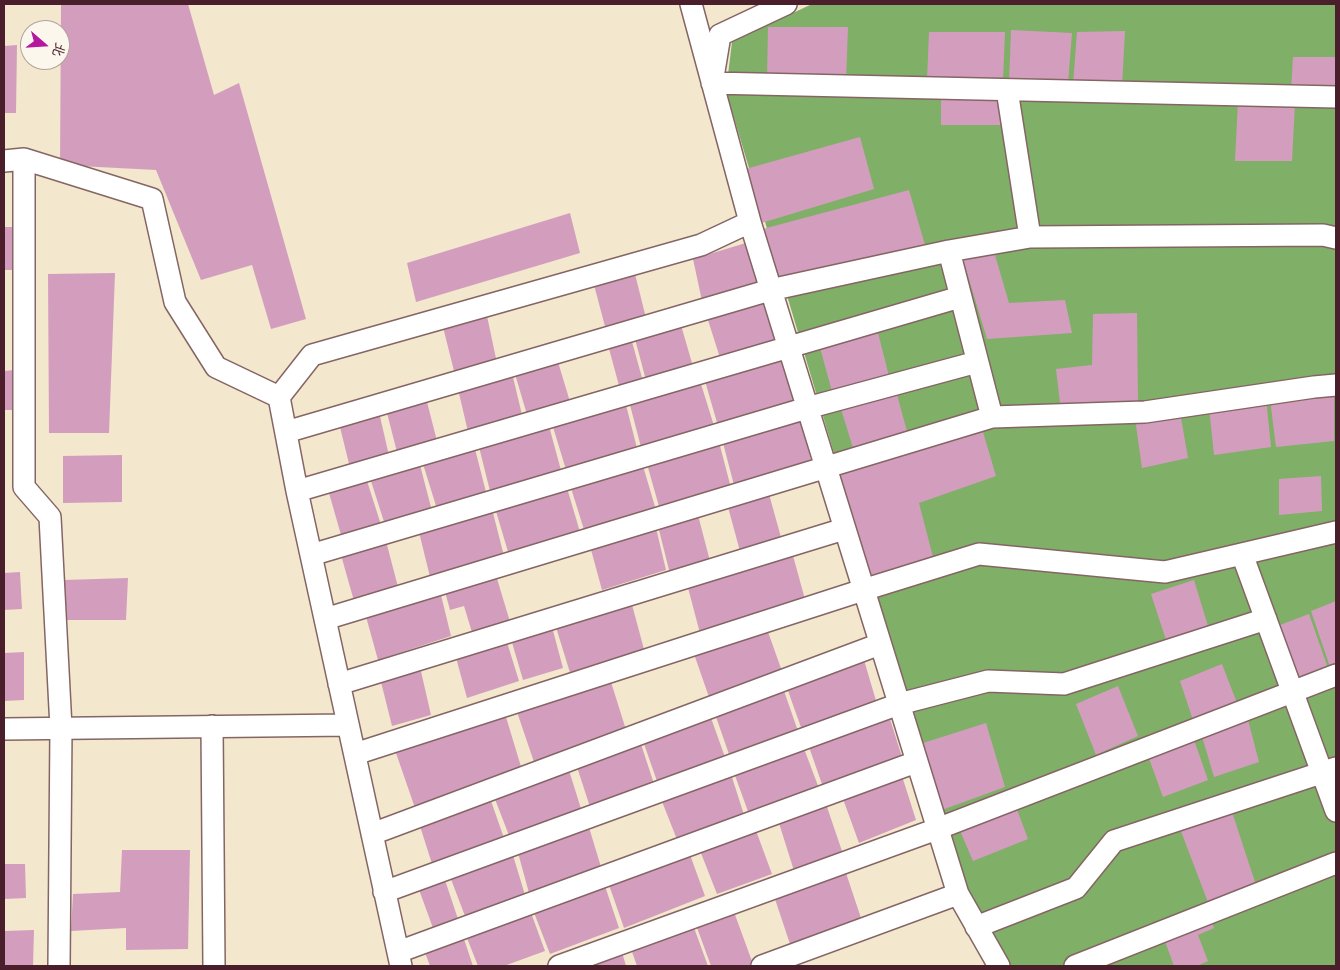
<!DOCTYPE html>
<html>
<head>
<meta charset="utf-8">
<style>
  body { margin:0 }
  #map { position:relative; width:1340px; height:970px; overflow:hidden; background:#f3e7ce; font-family:"Balsamiq Sans","LXGW WenKai TC",sans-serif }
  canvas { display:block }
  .frame { position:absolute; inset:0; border:5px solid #4a1f2b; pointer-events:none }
  .north { position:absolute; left:20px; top:20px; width:50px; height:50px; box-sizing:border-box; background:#fbf7ec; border:1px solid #b4a19f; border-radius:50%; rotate:109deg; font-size:14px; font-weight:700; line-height:20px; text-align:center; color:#4a1f2b }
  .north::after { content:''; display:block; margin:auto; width:18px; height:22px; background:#b5179e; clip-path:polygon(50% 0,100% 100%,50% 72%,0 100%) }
</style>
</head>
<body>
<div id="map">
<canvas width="1340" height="970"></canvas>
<div class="frame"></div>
<div class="north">北</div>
</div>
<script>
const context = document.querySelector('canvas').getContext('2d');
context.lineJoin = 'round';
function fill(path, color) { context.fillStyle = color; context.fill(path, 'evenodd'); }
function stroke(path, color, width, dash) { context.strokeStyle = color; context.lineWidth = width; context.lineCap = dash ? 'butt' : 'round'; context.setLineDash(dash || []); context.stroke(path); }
const forest = new Path2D(`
  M812 4H1336V966H1009L964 889 726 91 732 42Z`);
const building = new Path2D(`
  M61 4H188L214 95 239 83 306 319 271 329 252 265 201 280 156 170 60 165Z
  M768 27H848L846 81 767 80Z
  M1011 30 1072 33 1068 83H1009Z
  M1125 31 1122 86 1073 85 1077 32Z
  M929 32H1005L1003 81 927 80Z
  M17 45 16 113H4V46Z
  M1293 57H1336V93L1291 92Z
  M941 94 1000 95V125H941Z
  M1238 101 1295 103 1292 161H1235Z
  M860 137 874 189 758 224 742 170Z
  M909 190 925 245 774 285 759 230Z
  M570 213 580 253 416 302 407 263Z
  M4 227H13V270H4Z
  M749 242 761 285 702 301 693 259Z
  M995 255 1009 303 1065 300 1072 333 987 339 962 256Z
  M634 270 647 322 607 334 593 281Z
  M115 273 109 433H49L48 274Z
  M763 299 776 345 721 361 707 317Z
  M1137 313 1138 404 1061 411 1056 369 1092 365 1093 314Z
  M487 316 497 363 455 375 443 327Z
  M681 325 694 370 647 384 635 339Z
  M877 329 890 380 833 395 819 344Z
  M631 338 644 385 621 393 608 345Z
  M784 359 795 402 718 426 705 381Z
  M558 362 571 405 528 418 515 374Z
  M15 370 14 410H4V371Z
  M512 373 523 419 469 436 458 389Z
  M701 384 715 429 642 451 630 405Z
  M896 391 908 435 854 451 840 406Z
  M1334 394V441L1276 447 1270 399Z
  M426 398 438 445 398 456 386 409Z
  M1266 398 1271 447 1214 455 1209 407Z
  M626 405 638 452 567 473 553 427Z
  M379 412 390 460 351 472 339 423Z
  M1180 412 1188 458 1142 468 1135 418Z
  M801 417 812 465 735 489 722 439Z
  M549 426 562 474 491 495 479 447Z
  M983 432 996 476 919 503 933 557 868 580 836 473Z
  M719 442 731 488 660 510 647 464Z
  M475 449 487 496 437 509 423 464Z
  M122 455V502L63 503V456Z
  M420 465 432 511 385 525 370 478Z
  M643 466 656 510 585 533 571 488Z
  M1321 476 1322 511 1279 515V479Z
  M367 481 383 531 343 542 329 493Z
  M567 488 580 532 509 555 495 508Z
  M769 494 782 541 741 555 728 507Z
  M492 509 504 556 430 577 419 532Z
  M698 515 711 565 671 578 658 526Z
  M656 528 666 570 602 590 590 546Z
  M386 541 398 587 354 601 341 555Z
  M792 552 806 603 701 637 687 584Z
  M20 572 22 609 4 610V573Z
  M495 572 511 625 474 639 464 606 450 610 444 588Z
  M128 578 126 620H64V580Z
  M1194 580 1208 626 1166 640 1151 594Z
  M440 591 451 636 378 660 365 613Z
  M631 601 645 653 571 676 555 624Z
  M1336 601V668L1331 670 1311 611Z
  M1309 614 1329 671 1293 685 1272 628Z
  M552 627 563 668 523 680 511 639Z
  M767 629 783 674 710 700 694 654Z
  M506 639 519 681 467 698 455 654Z
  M24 652V700L4 701V653Z
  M864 660 877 704 803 733 787 688Z
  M1222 664 1237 703 1193 720 1180 681Z
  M420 667 431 715 392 726 380 678Z
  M611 682 627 733 536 768 517 712Z
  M1118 686 1138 736 1096 755 1076 704Z
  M783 688 799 734 731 760 715 714Z
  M710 715 726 760 659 787 643 741Z
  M889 716 903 760 824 790 808 744Z
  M1247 716 1259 762 1214 777 1201 733Z
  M506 717 522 770 415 808 396 753Z
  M986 723 1005 787 939 811 920 744Z
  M1193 737 1208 780 1163 797 1147 753Z
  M640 741 655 787 591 810 576 764Z
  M803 746 820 791 750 817 733 770Z
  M568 767 582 812 510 838 493 794Z
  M731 774 745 818 678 842 661 799Z
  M902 776 916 820 859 843 843 799Z
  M490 798 505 841 433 867 419 823Z
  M826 804 844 857 795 874 778 820Z
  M1015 804 1028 839 973 861 958 826Z
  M1231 809 1256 885 1209 905 1179 826Z
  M588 824 601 867 529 893 517 849Z
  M755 828 772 874 717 894 699 848Z
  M122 850H190L188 949 126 950V928L71 931 73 894 120 892Z
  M512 852 525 895 465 916 449 874Z
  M689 852 705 896 624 928 608 882Z
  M4 864H25L26 898 4 899Z
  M845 870 863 924 792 950 774 896Z
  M444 877 458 919 433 928 418 887Z
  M604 883 619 928 550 954 533 910Z
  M530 910 545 951 504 966H478L465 933Z
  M734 912 753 964 746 966H711L696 925Z
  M1210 918 1214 928 1198 935 1208 961 1197 966H1174L1163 936Z
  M693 925 708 966H637L630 946Z
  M34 930 33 966H4V931Z
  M462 933 473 966H430L423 947Z
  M622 952 626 966H582Z`);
const street = new Path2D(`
  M786 4 720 35 712 83 1336 97
  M1007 90 1030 237
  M24 159V487L50 517 61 728 59 966
  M4 161 24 159 152 199 175 302 216 367 279 397
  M750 222 958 894 999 966
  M949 251 992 417
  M286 432 770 290 949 251 1030 237 1323 235 1336 238
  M297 491 960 297
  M1242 554 1336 811
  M311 555 807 408 977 362
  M325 619 992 417 1145 412 1314 387 1336 385
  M339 684 844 529
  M212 726 214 966
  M4 729 348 725
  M355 754 863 590 979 554 1165 572 1336 532
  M372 834 880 644
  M384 892 899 704 988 681 1064 684 1266 619
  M976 927 1076 888 1114 841 1336 768
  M398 952 916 762
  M401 966 297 491 279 397 312 355 701 245 750 222 691 4
  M559 966 937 829 1336 675
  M762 966 958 894
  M1075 966 1336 863`);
fill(forest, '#80af68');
fill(building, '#d39ebe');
stroke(street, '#856564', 24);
stroke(street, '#fff', 21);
</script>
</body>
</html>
